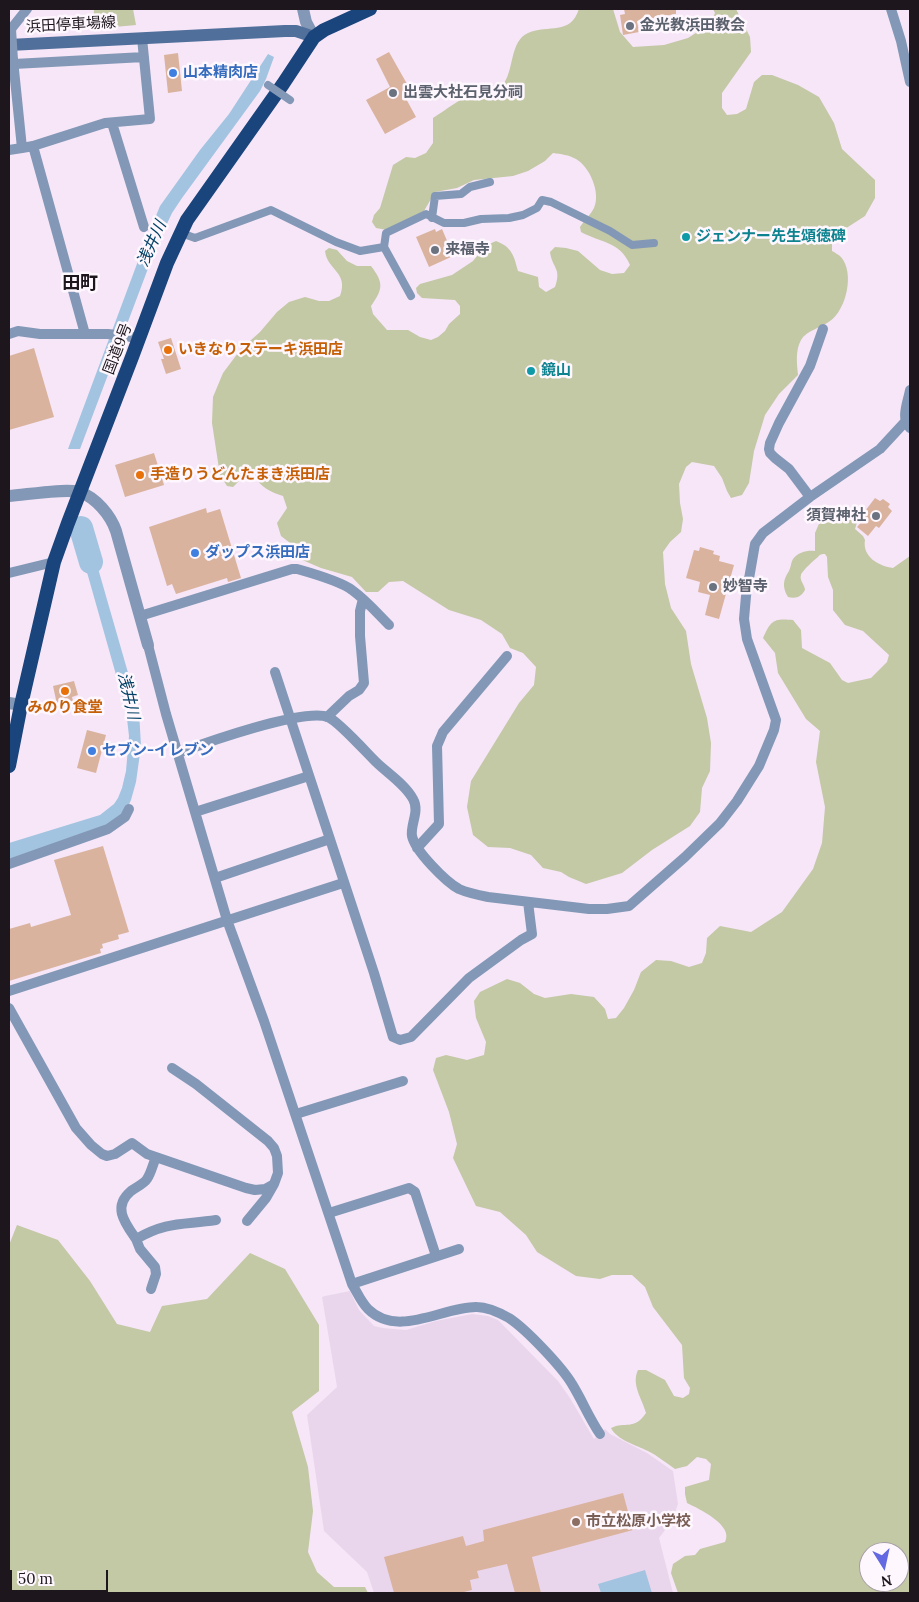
<!DOCTYPE html>
<html>
<head>
<meta charset="utf-8">
<style>
  body { margin:0 }
  #map { position:relative; width:919px; height:1602px; overflow:hidden; background:#f6e6f8; font-family:Lora,serif }
  canvas { display:block }
  .frame { position:absolute; inset:0; border:10px solid #1d171d; pointer-events:none }
  .north { position:absolute; left:859px; top:1542px; width:50px; height:50px; box-sizing:border-box; background:#fef7fe; border:1px solid #a49da4; border-radius:50%; rotate:170deg; font-size:14px; font-weight:700; line-height:20px; text-align:center; color:#1d171d }
  .north::after { content:''; display:block; margin:auto; width:18px; height:22px; background:#6469e1; clip-path:polygon(50% 0,100% 100%,50% 72%,0 100%) }
  .scale { position:absolute; left:10px; top:1570px; width:98px; height:22px; box-sizing:border-box; border:2px solid #1d171d; border-top:0; padding-left:6px; font-size:15px; line-height:18px; white-space:nowrap; color:#1d171d; -webkit-text-stroke:4px #fef7fe; paint-order:stroke }
</style>
</head>
<body>
<div id="map">
<canvas width="919" height="1602"></canvas>
<div class="frame"></div>
<div class="north">N</div>
<div class="scale">50 m</div>
</div>
<script>
const context = document.querySelector('canvas').getContext('2d');
context.lineJoin = 'round';
function fill(path, color) { context.fillStyle = color; context.fill(path, 'evenodd'); }
function stroke(path, color, width, dash) { context.strokeStyle = color; context.lineWidth = width; context.lineCap = dash ? 'butt' : 'round'; context.setLineDash(dash || []); context.stroke(path); }
function label(font, color, halo, rows, align = 'center') {
  context.font = font + ' Lora,"Noto Sans JP",serif'; context.lineWidth = 5; context.setLineDash([]); context.textBaseline = 'middle'; context.strokeStyle = halo; context.fillStyle = color; for (const [text, x, y, turn = 0] of rows) {
    context.save(); context.translate(x, y); context.rotate((+turn || 0) * Math.PI / 180); context.textAlign = isNaN(turn) ? turn : align; if (halo) context.strokeText(text, 0, 0); context.fillText(text, 0, 0); context.restore();
  }
}
const built = new Path2D(`
  M350 1291 359 1310 374 1326 383 1328 406 1330 436 1321 472 1314 488 1316 498 1320 558 1381 570 1398 594 1439 605 1429 610 1434 647 1453 673 1471 678 1504 672 1521 659 1538 673 1593H374L367 1572 324 1531 307 1415 337 1387 322 1297 325 1296Z`);
const green = new Path2D(`
  M94 9H133L136 25 93 29Z
  M579 9H613L620 32 633 47 664 45 688 38 710 24 715 13 713 9H736L750 37 751 52 722 93V108L727 115 737 114 746 109 754 82 762 75H772L798 85 819 97 834 123 842 149 875 180V198L865 216 837 234 832 239V251C834 252 839 255 841 257 855 273 846 310 830 321 822 327 806 331 801 340 795 351 797 364 798 375L779 394 765 415 754 451 749 483 742 495 731 498 727 491 722 478 714 466 692 462 686 467 679 484 680 503 683 519 681 532 670 542 663 552 665 584 671 608 686 631 691 664 707 718 711 743 710 771 702 788 700 812 690 826 652 850 622 873 586 884 569 877 561 872 543 868 531 855 510 848 488 847 473 835 467 807 471 781 519 703 534 685 536 667 523 653 510 648 502 634 481 620 449 610 403 581 389 582 378 592H366L352 577 321 568 300 559 294 546 281 536 277 523 287 508 283 496C271 492 261 488 255 476L246 474 233 487 227 486 220 475 212 423 213 397 223 373 241 349 260 332 277 312 289 302 305 297 319 301H329L340 296C349 272 327 270 325 251L329 248 337 250 347 261 357 266H371C384 283 383 289 371 306L373 314 387 330H408L420 337 431 340 438 337 445 331 449 324 460 314V306L455 300 422 298 417 293 416 288 420 284 452 275 473 261 485 246 496 241C512 247 514 256 518 271L538 277 539 287 546 292 555 287C562 268 552 268 550 252L555 247 566 248 578 251 600 270 612 274 624 273 630 265C620 241 601 243 581 232L580 227C584 221 591 214 594 208 601 193 590 167 576 159 569 155 561 154 553 153L545 161 528 171 513 176 474 180 457 188 435 192 424 211 387 230 376 228 372 222 374 215 380 208 393 165 406 157 415 158 426 153 433 143V118C443 112 462 97 472 95 483 92 497 93 504 83 514 69 510 41 528 33 549 24 570 36 579 9Z
  M851 509 857 512 859 516 855 529 863 536 865 540C862 557 879 566 893 568L910 556V1593H678L671 1573 673 1564 685 1556 695 1555 700 1549 725 1542C734 1525 699 1509 687 1503L685 1494V1487L709 1480 711 1464 706 1459 697 1457 687 1466 675 1469C666 1463 658 1456 648 1451 636 1445 617 1440 611 1428 625 1421 634 1431 646 1413 642 1398 631 1385 638 1370H646L665 1380 674 1396 683 1398 689 1394 690 1388 684 1378 682 1345 653 1307 645 1287 632 1275H612L600 1279 576 1276 537 1252 526 1235 500 1212 476 1206 453 1158 457 1144 449 1112 433 1070 436 1058 446 1055 467 1060 484 1055 486 1042 476 1018 474 1001 480 992 507 979 520 983 534 994 545 998 571 994 594 997 605 1009 608 1019 616 1018 624 1008 634 990 641 972 656 960 671 961 689 967 702 963 706 953 707 938 720 926 751 932 782 912 813 869 822 843 825 807 816 762 820 731 806 719 778 673 775 653 763 638C771 620 774 618 793 620L801 630 802 648 830 663 842 680 848 683 871 678 887 662 889 655 863 631 845 625 833 610V590L828 577 827 557 825 554C822 554 820 554 818 557 815 559 801 572 801 575 799 580 805 585 805 590 801 597 796 599 788 597 782 587 783 580 789 571 791 567 791 562 793 559 798 552 808 550 815 551V533L821 519 828 513ZM869 1552H899V1582H869Z
  M17 1225 58 1240 90 1281 117 1324 150 1332 162 1306 207 1299 250 1253 285 1269 319 1325V1391L292 1412 308 1467 313 1511 308 1552 317 1572 334 1587H365L368 1593H9V1245Z`);
const water = new Path2D(`
  M268 54 274 57 266 79 260 91 182 198 172 213 157 245 146 240 160 206 200 150 229 114Z
  M144 245 155 250 80 449H68Z
  M85 523 139 711 141 746 136 782 131 800 126 811 102 828 9 859V843L100 815 114 804 118 798 122 788 126 771 129 736 126 710 79 544Z
  M645 1570 652 1593H601L598 1584Z`);
const river = new Path2D(`
  M81 528 91 562`);
const building = new Path2D(`
  M624 9H676V14L637 21 639 32 623 35 620 15 625 14Z
  M389 52 411 91 404 95 416 117 385 134 366 100 390 87 376 59Z
  M178 53 182 91 168 93 164 55Z
  M435 229 436 232 442 229 448 243 446 244 451 257 429 267 416 237Z
  M171 338 181 369 166 374 161 359H164L158 342Z
  M34 348 54 417 9 430V356Z
  M154 453 164 485 125 497 115 465Z
  M875 498 880 501 883 499 890 504 888 507 892 511 879 528 876 526 868 536 857 527 865 518 862 515Z
  M206 508 207 513 220 509 241 578 228 582 227 578 176 594 172 584 167 586 149 527Z
  M700 547 714 551 713 554 720 556 719 561 734 565 719 619 705 615 710 595 698 592 700 582 686 578 694 550 699 551Z
  M74 681 78 695 72 697 74 705 58 709 53 686Z
  M87 730 106 735 96 773 77 768Z
  M103 846 129 932 118 935 119 939 102 944 103 948 100 949 101 953 9 981V929L30 923 31 927 71 915 54 860Z
  M623 1493 633 1530 532 1557 541 1593H515L507 1564 477 1571 479 1578 470 1580 472 1590 460 1593H394L384 1557 463 1536 466 1546 484 1541 483 1530Z`);
const pedestrian = new Path2D(`
  M432 218 435 196 461 194 470 187 490 182
  M181 233 195 238 271 210 336 242 360 251 384 247
  M411 296 384 247 386 233 426 214 444 223H464L481 219 509 218 523 215 537 208 542 200 551 202 610 231 632 245 654 243`);
const minor = new Path2D(`
  M891 9 901 41 910 82
  M11 29 27 9
  M13 60 22 148 33 146 105 123 150 119 142 38
  M14 64 144 57
  M112 123 144 227
  M33 146 85 334
  M9 150 22 148
  M9 334 18 331 40 334H108L139 338
  M910 390C908 402 900 419 910 428
  M810 497 789 469 775 458 770 453 769 449 770 443 779 423 810 366 823 329
  M9 573 54 562
  M140 616 292 569H297C311 573 340 581 352 590 366 600 377 613 389 625
  M148 645 166 714 227 920 264 1021 352 1284C357 1292 361 1302 368 1309 398 1339 444 1306 477 1307 488 1307 500 1313 509 1318 526 1329 562 1367 572 1384 582 1400 589 1418 600 1434
  M275 672 374 973 393 1037 400 1040 411 1037 469 978 521 940 532 934 528 902
  M327 717 349 696 359 690 364 683 360 636V611L363 599
  M178 753C205 743 303 708 328 717 338 721 366 752 375 761 387 773 405 784 413 799 420 811 410 825 412 836 415 851 446 882 459 889 468 893 478 895 488 897L589 909H607L629 906 685 857 720 823 737 801 759 766 774 730 776 720 747 639 744 619 746 596 755 544 763 533 810 497 880 449 905 422
  M195 812 309 776
  M417 848 439 824 437 746 443 732 507 656
  M9 864 108 829 125 817 129 809
  M215 878 330 839
  M9 991 343 883
  M9 1008 76 1128 91 1145 102 1154 107 1156 115 1154 132 1143 147 1154 246 1188 255 1190 265 1189 274 1184 278 1173 277 1156 274 1148 268 1141 196 1084 172 1068
  M296 1114 403 1081
  M156 1157C153 1164 151 1173 147 1179 144 1184 136 1187 131 1191 112 1207 125 1223 136 1239 167 1221 183 1225 216 1220
  M329 1213 409 1188 415 1192 436 1256
  M247 1221 266 1198 274 1184
  M136 1239 140 1249 155 1267 156 1274 151 1289
  M352 1284 459 1249`);
const tertiary = new Path2D(`
  M303 9 306 22 314 37
  M9 496C25 495 65 488 79 492 96 497 111 516 116 531L148 645
  M9 703 21 705`);
const secondary = new Path2D(`
  M9 45 285 31H296L314 37`);
const trunk = new Path2D(`
  M9 766 21 705 54 562 68 523 132 357 167 263 187 220 283 84 314 37 324 30 370 9`);
const pedestrianBridge = new Path2D(`
  M268 85 290 100`);
const minorBridge = new Path2D(`
  M11 29 13 60`);
const markers = [
  [630,26,5,"#6b7280"],
  [173,73,5,"#3f7fe0"],
  [393,93,5,"#6b7280"],
  [686,237,5,"#0f9aa8"],
  [435,250,5,"#6b7280"],
  [168,350,5,"#e8710a"],
  [531,371,5,"#0f9aa8"],
  [140,475,5,"#e8710a"],
  [876,516,5,"#6b7280"],
  [195,553,5,"#3f7fe0"],
  [713,587,5,"#6b7280"],
  [65,691,5,"#e8710a"],
  [92,751,5,"#3f7fe0"],
  [576,1522,5,"#8d6e63"]
];
const streetNames = [
  ["浜田停車場線",71,25,-3],
  ["国道9号",118,349,-69]
];
const worshipNames = [
  ["金光教浜田教会",640,26],
  ["出雲大社石見分祠",403,93],
  ["来福寺",445,250],
  ["須賀神社",866,516,"right"],
  ["妙智寺",723,587]
];
const shopNames = [
  ["山本精肉店",183,73],
  ["ダップス浜田店",205,553],
  ["セブン-イレブン",102,751]
];
const cultureNames = [
  ["ジェンナー先生頌徳碑",696,237],
  ["鏡山",541,371]
];
const foodNames = [
  ["いきなりステーキ浜田店",178,350],
  ["手造りうどんたまき浜田店",150,475],
  ["みのり食堂",65,708,"center"]
];
const educationNames = [
  ["市立松原小学校",586,1522]
];
const waterNames = [
  ["浅井川",152,244,-66],
  ["浅井川",128,696,77]
];
const quarterNames = [
  ["田町",80,284]
];
fill(built, '#ead6ec');
fill(green, '#c3c8a5');
fill(water, '#a2c4e0');
stroke(river, '#a2c4e0', 24);
fill(building, '#dab39e');
stroke(pedestrian, '#8398b6', 8);
stroke(minor, '#8398b6', 10);
stroke(tertiary, '#8398b6', 12);
stroke(secondary, '#506f9a', 12);
stroke(trunk, '#1a447c', 14);
stroke(pedestrianBridge, '#8398b6', 8);
stroke(minorBridge, '#8398b6', 10);
for (const [x, y, r, color] of markers) { const dot = new Path2D(); dot.arc(x, y, r, 0, 2 * Math.PI); context.fillStyle = color; context.fill(dot); stroke(dot, '#fef7fe', 2); }
label('15px', '#1d171d', '#fef7fe', streetNames);
label('bold 15px', '#5b616d', '#fef7fe', worshipNames, 'left');
label('bold 15px', '#366cbe', '#fef7fe', shopNames, 'left');
label('bold 15px', '#0d838f', '#fef7fe', cultureNames, 'left');
label('bold 15px', '#c56008', '#fef7fe', foodNames, 'left');
label('bold 15px', '#785e54', '#fef7fe', educationNames, 'left');
label('italic 16px', '#034065', '#fef7fe', waterNames);
label('bold 18px', '#1d171d', '#fef7fe', quarterNames);
</script>
</body>
</html>
